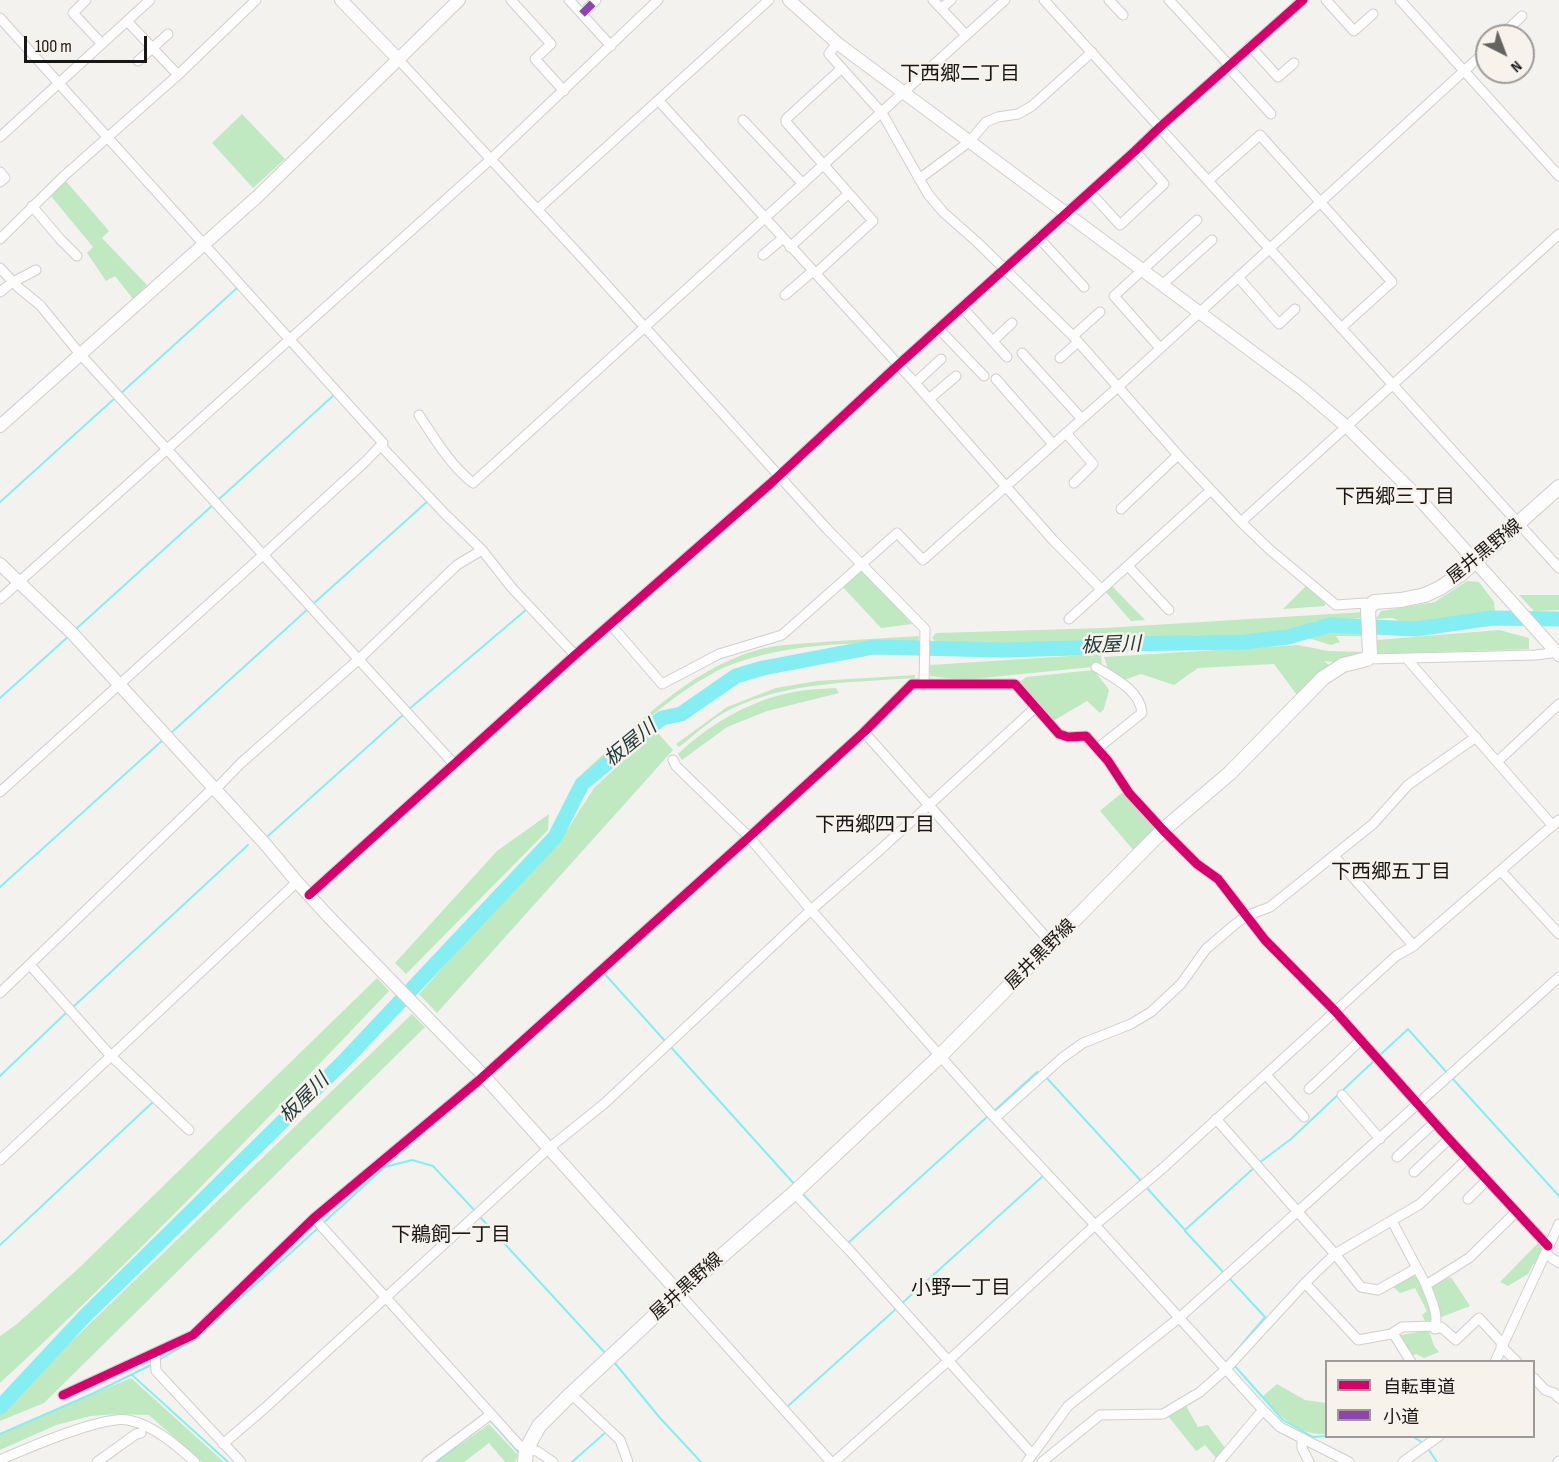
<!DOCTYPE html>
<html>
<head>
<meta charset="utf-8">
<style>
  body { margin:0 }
  #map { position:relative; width:1559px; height:1462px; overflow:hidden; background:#f4f2ef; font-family:"Sofia Sans Condensed","Noto Sans JP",sans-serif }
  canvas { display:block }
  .legend { position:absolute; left:1325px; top:1360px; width:210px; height:78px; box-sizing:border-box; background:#f7f2ec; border:2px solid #9e9a96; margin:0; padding:8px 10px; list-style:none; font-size:18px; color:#191715 }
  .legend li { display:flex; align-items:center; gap:12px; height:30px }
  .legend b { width:30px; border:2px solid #9e9a96 }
  .north { position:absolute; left:1475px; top:24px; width:60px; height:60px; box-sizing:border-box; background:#f7f2ec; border:2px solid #9e9a96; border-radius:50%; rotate:138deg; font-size:16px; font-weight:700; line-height:24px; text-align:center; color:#191715 }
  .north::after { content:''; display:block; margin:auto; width:21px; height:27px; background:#666461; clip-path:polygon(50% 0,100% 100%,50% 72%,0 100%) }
  .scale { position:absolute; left:24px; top:36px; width:123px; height:27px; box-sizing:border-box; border:3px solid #191715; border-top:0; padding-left:8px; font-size:18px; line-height:21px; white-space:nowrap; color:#191715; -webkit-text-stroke:4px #f7f2ec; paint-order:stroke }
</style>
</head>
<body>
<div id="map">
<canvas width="1559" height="1462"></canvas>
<ul class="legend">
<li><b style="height:8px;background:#d6006c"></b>自転車道</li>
<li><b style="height:8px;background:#8e44ad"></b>小道</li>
</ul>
<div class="north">N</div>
<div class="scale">100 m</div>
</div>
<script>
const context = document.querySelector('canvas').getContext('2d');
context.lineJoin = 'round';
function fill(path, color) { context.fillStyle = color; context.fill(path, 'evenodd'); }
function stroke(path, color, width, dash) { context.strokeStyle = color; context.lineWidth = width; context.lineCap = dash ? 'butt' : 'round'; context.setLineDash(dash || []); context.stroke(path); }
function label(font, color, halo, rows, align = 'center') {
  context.font = font + ' "Sofia Sans Condensed","Noto Sans JP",sans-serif'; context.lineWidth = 5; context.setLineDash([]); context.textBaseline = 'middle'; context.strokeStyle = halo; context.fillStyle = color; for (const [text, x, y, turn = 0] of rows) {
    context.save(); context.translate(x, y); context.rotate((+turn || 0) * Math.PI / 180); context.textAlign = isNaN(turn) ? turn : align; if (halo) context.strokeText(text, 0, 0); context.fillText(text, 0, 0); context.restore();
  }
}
const green = new Path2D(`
  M242 114 285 159 253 188 212 143Z
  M65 180 109 231 102 238 147 285 133 299 115 276 106 281 87 253 93 247 50 195Z
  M861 568 912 624 881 628 842 586Z
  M1467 581 1479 582 1494 602 1495 611 1483 615 1416 629 1393 618 1376 619 1381 611 1435 602Z
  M1111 585 1145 620 1131 621 1104 590Z
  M1306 586 1325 603V606L1283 609Z
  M1519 595H1559V610L1534 611Z
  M1364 612 1363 618 1315 621 1300 631 1279 638 1242 635H1197L1132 641 1091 640 1074 644 967 646 939 645 932 638 936 633 1104 628Z
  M1330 625 1353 629 1367 636H1336L1340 642 1331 645 1308 638 1307 632Z
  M1499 630 1529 638V649L1376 654 1377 640Z
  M919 636 918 644C858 641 781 644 725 667 717 670 709 676 701 680 658 706 623 742 586 776L583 773C634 727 686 672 754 651 776 644 800 644 822 642 854 640 887 638 919 636Z
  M1298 645 1328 651 1367 652 1353 664 1324 661 1330 666 1297 695 1274 664 1198 668 1174 685 1141 674 1124 680 1108 669 1104 657Z
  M1101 654 1102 666 963 680 930 676V665Z
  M1094 670 1109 690 1104 709 1100 713 1087 701 1053 721 1020 682 1026 677Z
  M915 675V678C850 683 790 681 731 709 712 718 695 735 679 747L676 744 727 707 776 688 817 681Z
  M836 688 839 693 767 711 727 727 682 760 678 754C710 724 750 700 794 692 807 689 822 689 836 688Z
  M656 731 673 750 437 1013 419 994 569 827 594 788Z
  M1124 791 1155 829 1134 851 1100 811Z
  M549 814 548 830 406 974 395 963 497 851Z
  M377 978 389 991C262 1124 136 1258 0 1383V1336L17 1324 81 1266Z
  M412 1014 425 1027 44 1403 0 1421V1410Z
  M1538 1243C1546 1251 1541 1257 1536 1266L1533 1264 1528 1274 1508 1286 1500 1282Z
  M1413 1273 1424 1289 1451 1277 1470 1306 1426 1323 1422 1315 1427 1311 1415 1288 1400 1293 1392 1286Z
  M1429 1330 1434 1346 1439 1352 1424 1358 1416 1354 1410 1357 1396 1336Z
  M131 1378 224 1462H202L149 1415 117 1414 91 1416 56 1425 0 1450V1433Z
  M1277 1384 1305 1400 1326 1403V1434C1298 1436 1281 1416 1262 1397Z
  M1185 1404 1198 1427 1208 1425 1225 1448 1216 1458 1205 1445 1196 1451 1168 1416Z
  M489 1424 518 1455 515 1462H505L489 1443 464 1462H436Z`);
const stream = new Path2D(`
  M119 395 237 288
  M218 500 334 395
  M0 502 115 398
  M313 604 429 500
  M76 629 214 504
  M0 698 70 635
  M408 710 527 609
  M171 733 309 608
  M268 836 404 714
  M0 887 164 739
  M603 972 665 1041
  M72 1008 248 845
  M669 1045 796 1186
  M1380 1055 1408 1029 1448 1074
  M0 1076 67 1012
  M1045 1076 1142 1182
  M1452 1078 1559 1196
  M993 1112 1037 1072 1040 1073
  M1259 1163 1291 1139 1376 1059
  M386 1166 424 1132
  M1146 1187 1185 1230 1255 1167
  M802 1193 840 1235
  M480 1217 606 1354
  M322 1224 385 1167 412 1160 433 1166 476 1212
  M1185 1231 1224 1273
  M848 1243 988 1116
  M0 1245 154 1101
  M1228 1277 1265 1317 1232 1356
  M900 1305 1043 1176
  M202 1333 318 1228
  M159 1360 195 1339
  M614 1362 660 1418 701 1462
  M1233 1364 1283 1420 1313 1437 1326 1436
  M132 1375 228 1462
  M788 1406 896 1309
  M489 1421 490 1420 521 1455
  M0 1434 94 1393 151 1365
  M1412 1436 1423 1443
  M1427 1447 1437 1462
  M436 1462 472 1434
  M572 1462 606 1432`);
const river = new Path2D(`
  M0 1407 84 1317 346 1059 555 837 582 784 662 718 681 714 736 676 763 668 874 647 1002 650 1078 648 1117 644 1245 642 1288 637 1330 625 1416 629 1492 618 1559 619`);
const minor = new Path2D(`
  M86 0 73 13 102 44
  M511 0 551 44 535 59 564 91
  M569 0 611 46
  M933 0 966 35
  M1044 0 1559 568
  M1109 0 1123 15
  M1169 0 1229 65 1232 71 1271 114
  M1326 0 1354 31 1373 14
  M1400 0 1559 176
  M942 8 951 0
  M582 14 596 0
  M0 18 383 443 382 447 445 514 482 550 512 588 575 655
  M127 21 178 75
  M1501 36 1522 16
  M837 43 829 54 882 113 928 194 943 212 977 242 1073 336 1178 455 1241 522 1269 549 1336 605 1365 603 1370 605
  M1250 46 1278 77 1294 63
  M398 59 585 261 827 529 925 629 924 684
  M138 61 168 34
  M659 101 915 383 1053 540 1101 589
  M743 120 803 184
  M0 137 150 0
  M0 172 5 178 0 182
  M919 179 969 142 986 122 998 117 1018 114 1032 106 1092 52
  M1209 180 1260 135 1392 282 1341 328
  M1090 192 1120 225 1164 184 1135 151
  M32 206 60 239 77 256
  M538 209 769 0
  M1038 237 1084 287
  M0 239 65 175 178 75 256 0
  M790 247 848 194
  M763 255 782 239
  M0 268 19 288 40 305 80 354 454 764
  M815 274 873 221 786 122V119L842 68
  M1238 277 1279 324 1295 309
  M1162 285 1212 240
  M0 292 13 282 36 270
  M785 295 813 271
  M962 307 1007 357
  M938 328 984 376
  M1073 336 1100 312
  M993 341 1012 323
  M1160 348 1114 296 1197 220
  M1022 353 1082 419
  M1060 358 1078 342
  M996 379 1053 444
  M915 383 941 359
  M929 399 956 376
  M419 415C435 439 450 465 473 483L1005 0
  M1066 433 1093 464 1074 483
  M1121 509 1178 455
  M1241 522 1559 234
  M1128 566 1169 610
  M0 599 491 159 658 0
  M1069 619 1211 490
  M611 625 662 684 719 654 782 635 897 533 923 560 1118 387 1487 50
  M1367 659 1536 655 1559 652
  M1407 659 1553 826
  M1096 667C1114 678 1140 690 1142 713L1098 748
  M864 732 1052 944
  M673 760 676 766 749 837 811 910 995 1118 1095 1225 1263 1410 1280 1427 1349 1462
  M1498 761 1559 704
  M215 790 241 763 358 660 457 565 482 550
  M0 792 262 556 366 461 383 443
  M1334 856 1414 946
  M1501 871 1559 934
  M309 895 575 655 770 484 898 365 1135 151 1160 127 1303 0
  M30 965 111 1056 189 1130
  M0 993 213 788
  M1266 1075 1304 1117
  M1309 1089 1361 1040
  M1342 1095 1380 1139
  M995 1118 1062 1058 1083 1043 1131 1024 1151 1012 1181 984 1206 949 1233 926 1246 916 1270 907 1373 824 1408 785 1476 737
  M1216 1119 1335 1254 1361 1287 1378 1290 1417 1268
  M1397 1157 1434 1123
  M0 1160 297 882
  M1414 1172 1449 1139
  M794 1193 850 1251 1032 1454
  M1468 1199 1487 1180
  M314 1218 519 1445 526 1450 537 1451 553 1462
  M1392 1221 1426 1285 1469 1258 1516 1212
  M1546 1254 1559 1263
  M1305 1283 1358 1340 1391 1334 1402 1327 1435 1326C1439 1314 1430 1297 1426 1285
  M679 1293 831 1462
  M1435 1326V1329L1441 1327 1456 1340 1479 1318 1502 1343
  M1393 1333 1411 1362
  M1501 1346 1517 1362
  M155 1353 156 1371 241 1462
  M1495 1362 1559 1224
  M1534 1378 1545 1390 1554 1393 1559 1398
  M571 1394 620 1440 628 1462
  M63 1395 193 1335 314 1218 477 1082 749 837 864 732 912 684H1015L1059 734 1068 737 1086 736 1108 761 1129 793 1163 830 1197 864 1218 879 1265 940 1335 1011 1449 1139 1548 1246
  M1302 1438V1448L1309 1462
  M223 1444 266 1407 548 1149 605 1103 811 910 881 849 1036 707
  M0 1460C25 1449 104 1415 128 1420 153 1425 176 1445 195 1462
  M97 1462 136 1434 141 1433
  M427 1462 490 1415
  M834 1462 947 1362 1095 1225 1163 1168 1396 956 1412 947 1559 820
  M1027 1462 1068 1406 1179 1318 1559 977
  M1042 1462 1100 1415 1163 1414 1200 1392 1226 1369 1305 1283 1335 1254 1420 1204 1467 1159
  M1219 1462 1263 1410
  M1403 1462 1439 1436
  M1558 1462 1559 1461`);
const tertiary = new Path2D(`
  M341 0 398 59
  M789 0 837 43 1301 388 1347 427 1414 493 1559 655
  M0 426 258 196 459 0
  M0 564 72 633 266 845 297 882 329 917 483 1075 679 1293`);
const secondary = new Path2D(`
  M525 1462 526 1450 539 1426 571 1394 679 1293 794 1193 940 1056 1163 830 1230 773 1323 678 1343 665 1367 659 1370 654 1368 609 1374 602 1401 600 1425 595 1440 588 1461 574 1559 487`);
const quiet = new Path2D(`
  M582 14 596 0`);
const cycleway = new Path2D(`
  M309 895 575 655 770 484 898 365 1135 151 1160 127 1303 0
  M63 1395 193 1335 314 1218 477 1082 749 837 864 732 912 684H1015L1059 734 1068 737 1086 736 1108 761 1129 793 1163 830 1197 864 1218 879 1265 940 1335 1011 1449 1139 1548 1246`);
const streetNames = [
  ["屋井黒野線",1485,552,-39],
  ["屋井黒野線",1041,955,-45],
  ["屋井黒野線",687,1287,-42]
];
const neighbourhoodNames = [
  ["下西郷二丁目",960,75],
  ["下西郷三丁目",1395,498],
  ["下西郷四丁目",875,826],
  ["下西郷五丁目",1391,873],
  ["下鵜飼一丁目",451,1236],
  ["小野一丁目",961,1289]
];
const waterNames = [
  ["板屋川",1111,646,-2],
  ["板屋川",631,744,-39],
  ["板屋川",305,1099,-45]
];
fill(green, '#c0e8c1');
stroke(stream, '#85eef2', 2);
stroke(river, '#85eef2', 15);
stroke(minor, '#d1cfcd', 11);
stroke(tertiary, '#d1cfcd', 14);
stroke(secondary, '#d1cfcd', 16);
stroke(minor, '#fdfdfd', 9);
stroke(tertiary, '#fdfdfd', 12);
stroke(secondary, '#fdfdfd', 14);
stroke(quiet, '#8e44ad', 8, [15, 8]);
stroke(cycleway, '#d6006c', 9);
label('18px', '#191715', '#f7f2ec', streetNames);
label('20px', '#191715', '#f7f2ec', neighbourhoodNames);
label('italic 20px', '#1d3637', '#f7f2ec', waterNames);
</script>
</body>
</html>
